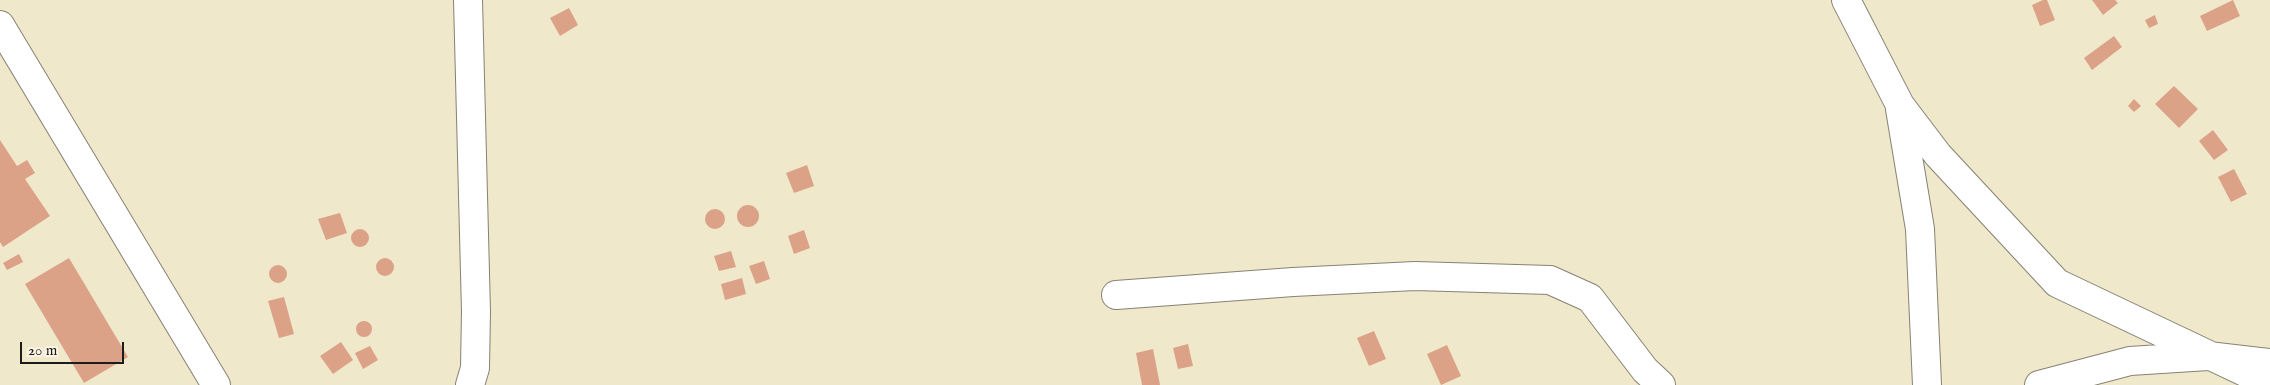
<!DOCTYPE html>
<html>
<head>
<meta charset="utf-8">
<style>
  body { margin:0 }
  #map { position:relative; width:2270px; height:385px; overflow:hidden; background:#efe8cb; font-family:"IM FELL English",serif }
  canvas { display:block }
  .scale { position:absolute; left:20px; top:342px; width:104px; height:22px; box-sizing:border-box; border:2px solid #1c1c1c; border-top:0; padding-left:6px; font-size:15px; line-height:18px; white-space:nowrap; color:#1c1c1c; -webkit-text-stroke:4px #fcf5e5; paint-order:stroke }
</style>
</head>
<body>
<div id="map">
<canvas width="2270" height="385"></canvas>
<div class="scale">20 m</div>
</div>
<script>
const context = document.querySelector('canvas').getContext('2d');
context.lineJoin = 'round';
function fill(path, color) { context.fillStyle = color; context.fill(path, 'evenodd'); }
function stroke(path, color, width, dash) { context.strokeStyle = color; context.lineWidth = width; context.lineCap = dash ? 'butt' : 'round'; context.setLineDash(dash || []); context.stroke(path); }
const building = new Path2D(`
  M2043 0H2047L2055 20 2040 26 2032 5Z
  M2092 0H2115L2118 3 2103 15Z
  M2233 0 2240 16 2207 31 2200 16Z
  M569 8 578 25 560 36 550 18Z
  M2155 15 2158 24 2149 28 2145 20Z
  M2114 36 2122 47 2092 70 2084 58Z
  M2174 86 2198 109 2179 128 2155 104Z
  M2134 99 2141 106 2134 112 2128 106Z
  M2213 130 2228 150 2214 160 2199 141Z
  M0 140 17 166 27 160 35 173 25 179 50 216 3 247 0 242Z
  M807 165 814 186 794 193 786 173Z
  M2234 169 2247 194 2231 202 2218 177Z
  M737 216a11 11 0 1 1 22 0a11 11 0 1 1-22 0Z
  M705 219a10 10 0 1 1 20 0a10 10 0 1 1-20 0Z
  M340 213 347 233 326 240 318 219Z
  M351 238a9 9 0 1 1 18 0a9 9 0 1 1-18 0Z
  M804 230 810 248 794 254 788 236Z
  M731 251 736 267 719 271 714 256Z
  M19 254 23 262 7 270 3 263Z
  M376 267a9 9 0 1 1 18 0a9 9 0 1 1-18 0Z
  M69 258 128 357 84 383 25 284Z
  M764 261 770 279 756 284 749 266Z
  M269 274a9 9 0 1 1 18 0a9 9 0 1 1-18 0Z
  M742 278 746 294 725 300 721 284Z
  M284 297 294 334 279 338 268 301Z
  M356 329a8 8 0 1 1 16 0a8 8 0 1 1-16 0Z
  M1374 331 1386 359 1369 366 1357 338Z
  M341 342 353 360 333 374 320 356Z
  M1188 344 1193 366 1178 369 1173 348Z
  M1447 345 1461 376 1441 385 1427 354Z
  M370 346 378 360 363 369 355 353Z
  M1153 349 1160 385H1142L1136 353Z`);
const street = new Path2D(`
  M468 0 476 312 475 368 470 385
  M1846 0 1900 105 1938 155 2057 283 2270 384
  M0 25 216 385
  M1900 109 1920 229 1927 385
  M1116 295 1293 282 1415 276 1550 280 1590 298 1645 370 1661 385
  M2039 385 2130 361 2208 356 2270 363`);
fill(building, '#dca287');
stroke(street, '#868274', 30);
stroke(street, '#fff', 28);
</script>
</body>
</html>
